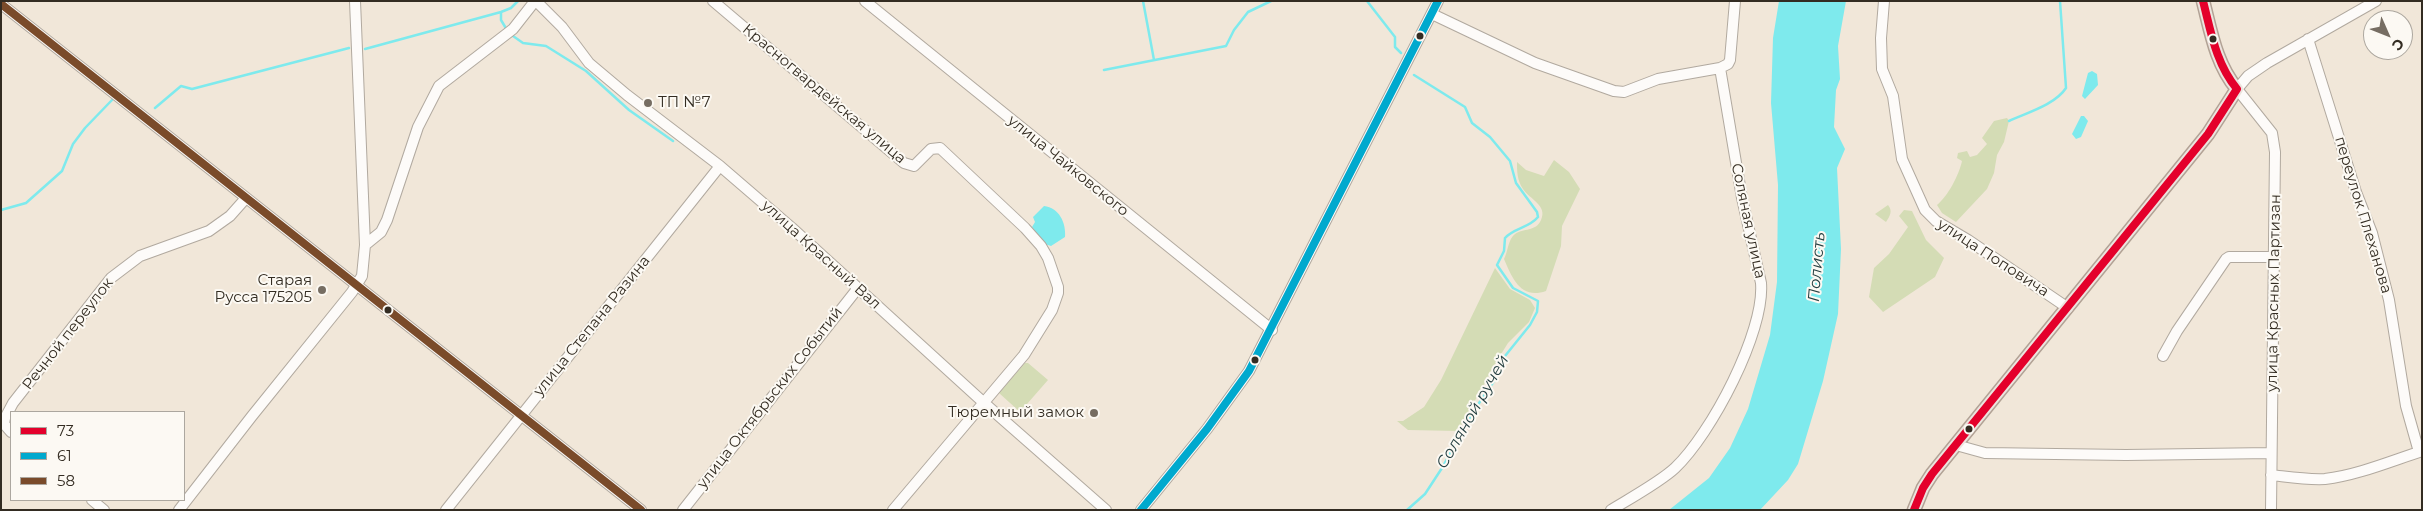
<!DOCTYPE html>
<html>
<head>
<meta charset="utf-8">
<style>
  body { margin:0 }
  #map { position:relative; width:2423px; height:511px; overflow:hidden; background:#f1e7d9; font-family:Montserrat,sans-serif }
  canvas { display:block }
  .frame { position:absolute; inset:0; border:2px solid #332c22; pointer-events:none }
  .legend { position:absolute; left:10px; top:411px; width:175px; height:90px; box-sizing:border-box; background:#fcf9f3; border:1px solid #aca79f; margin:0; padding:6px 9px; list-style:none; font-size:15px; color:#332c22 }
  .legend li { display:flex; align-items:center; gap:10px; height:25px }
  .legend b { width:25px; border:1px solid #aca79f }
  .north { position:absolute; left:2363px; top:10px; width:50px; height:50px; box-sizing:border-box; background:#fcf9f3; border:1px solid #aca79f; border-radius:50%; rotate:134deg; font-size:14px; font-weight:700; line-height:20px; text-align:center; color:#332c22 }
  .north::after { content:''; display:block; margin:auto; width:18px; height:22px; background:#766d62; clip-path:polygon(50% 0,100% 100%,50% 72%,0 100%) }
</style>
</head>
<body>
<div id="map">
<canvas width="2423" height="511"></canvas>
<div class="frame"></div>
<ul class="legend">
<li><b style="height:6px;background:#e4002b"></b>73</li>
<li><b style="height:6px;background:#00a9ce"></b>61</li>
<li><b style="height:6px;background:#7a4b2a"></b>58</li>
</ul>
<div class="north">С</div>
</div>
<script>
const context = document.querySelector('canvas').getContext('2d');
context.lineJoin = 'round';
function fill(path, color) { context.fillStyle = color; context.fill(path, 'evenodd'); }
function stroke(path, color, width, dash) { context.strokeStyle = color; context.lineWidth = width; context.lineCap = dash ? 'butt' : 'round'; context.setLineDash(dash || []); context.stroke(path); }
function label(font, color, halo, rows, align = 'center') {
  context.font = font + ' Montserrat,sans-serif'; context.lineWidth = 4; context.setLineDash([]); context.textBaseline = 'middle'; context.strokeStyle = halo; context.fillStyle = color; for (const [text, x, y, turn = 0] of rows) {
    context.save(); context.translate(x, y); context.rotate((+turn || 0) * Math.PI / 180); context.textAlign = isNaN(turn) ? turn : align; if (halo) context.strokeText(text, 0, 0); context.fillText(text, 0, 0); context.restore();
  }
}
const green = new Path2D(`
  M2007 118 2009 121 2004 142 1997 155 1994 173 1987 189 1956 222 1942 213 1937 205C1948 196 1959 175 1962 161L1957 158 1958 153 1967 151 1970 157 1977 155 1987 144 1982 138 1994 121Z
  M1554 160 1569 172 1580 189 1562 226 1561 246 1546 291C1521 300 1512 278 1504 259 1508 252 1508 239 1515 234 1523 228 1536 232 1541 220 1548 205 1529 199 1523 189 1517 180 1517 171 1517 162L1526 170 1544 176Z
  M1888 205C1893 211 1890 216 1886 222L1875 214Z
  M1904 210 1912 211 1926 240 1944 258 1935 277 1883 312 1869 297 1874 268 1889 254 1908 227 1899 216Z
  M1495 268 1510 289 1530 300 1535 308 1529 322 1508 343 1498 359 1458 431 1408 430 1397 421H1403L1424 407 1441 380Z
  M1025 363H1028L1048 380 1020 412 999 393Z`);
const water = new Path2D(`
  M1779 1H1846L1838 46 1840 79 1836 90 1834 127 1845 149 1837 168 1841 249 1838 314 1823 381 1798 464 1788 480 1760 510H1669L1709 478 1730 448 1748 409 1770 335 1777 282 1778 185 1771 103 1773 38Z
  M2092 71 2097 74 2098 85 2085 99 2082 96 2088 73Z
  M2081 116H2084L2088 121 2081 137 2076 139 2072 134Z
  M1044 206C1059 208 1066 222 1065 237L1051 246 1045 244 1032 227 1035 222 1033 217Z`);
const stream = new Path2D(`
  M1143 1 1154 60
  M1367 1 1395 37V47L1401 53
  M501 12V20L507 30
  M513 36 523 43 546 46 586 71 629 110 673 141
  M365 49 501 12 511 8 518 1
  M1104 70 1226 46 1234 30 1248 12 1271 1
  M155 108 181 86 192 89 349 48
  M2009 121C2026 113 2055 105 2066 88L2060 1
  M1 210 26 203 62 171 73 144 85 128 112 100
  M1407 510 1425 494 1442 468 1473 412 1494 381 1501 361 1530 325 1537 312 1538 301 1513 288 1497 265 1504 251 1505 238C1514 228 1529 228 1538 217L1537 212 1516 183 1510 161 1490 137 1472 123 1465 107 1414 75`);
const minor = new Path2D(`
  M536 1 562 27 589 63 627 95 720 166 792 228 983 402 1106 510
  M713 1 904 163 914 166 931 149 940 148 1025 228 1041 246 1048 258 1058 287V293L1052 310 1024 355 893 510
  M865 1 1272 330
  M1884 1 1881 38 1882 69 1893 96 1902 159 1925 210 1936 221 1968 240 2068 308
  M1 4 641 510
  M1432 14 1535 63 1614 91 1624 92 1658 79 1720 68
  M2308 39 2356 192 2372 233 2389 300 2406 406 2419 452
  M365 245 381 232 387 220 418 127 439 86 513 29 535 1
  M2163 356 2177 331 2226 259 2229 257H2274
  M11 432 4 424 5 418 13 403 111 278 140 256 209 231 230 216 246 198
  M1956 445 1985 453 2126 455 2271 453
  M2271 475C2289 477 2307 480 2325 479 2358 475 2391 461 2422 451
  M92 500 104 510
  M179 510 252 416 352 292 362 276 365 245 355 1
  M446 510 720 166
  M683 510 858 288
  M1141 510 1207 429 1249 371 1438 1
  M1611 510C1629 499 1660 482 1675 468 1711 434 1765 332 1761 283L1742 198 1720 68 1728 64 1730 60 1735 1
  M2271 510 2275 152 2272 133 2237 89 2248 76 2267 63 2376 1`);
const major = new Path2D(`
  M1914 510 1923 488 1932 474 2208 134 2237 89C2216 64 2211 32 2203 1`);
const bus1 = new Path2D(`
  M1914 510 1923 488 1932 474 2208 134 2237 89C2216 64 2211 32 2203 1`);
const bus2 = new Path2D(`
  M1141 510 1207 429 1249 371 1438 1`);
const bus3 = new Path2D(`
  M1 4 641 510`);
const markers = [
  [1420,36,4.5,"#332c22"],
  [2213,39,4.5,"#332c22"],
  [648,103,5,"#766d62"],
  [322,290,5,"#766d62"],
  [388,310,4.5,"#332c22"],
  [1255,360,4.5,"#332c22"],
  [1094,413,5,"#766d62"],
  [1969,429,4.5,"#332c22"]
];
const streetNames = [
  ["Красногвардейская улица",824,94,40],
  ["улица Чайковского",1068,166,39],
  ["переулок Плеханова",2363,215,73],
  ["Соляная улица",1748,221,78],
  ["улица Красный Вал",821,255,42],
  ["улица Поповича",1993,258,33],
  ["улица Красных Партизан",2274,293,-89],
  ["улица Степана Разина",592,326,-51],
  ["Речной переулок",68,334,-52],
  ["улица Октябрьских Событий",770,398,-52]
];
const poiNames = [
  ["ТП №7",658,103,"left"],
  ["Старая",312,281],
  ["Русса 175205",312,298],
  ["Тюремный замок",1084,413]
];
const waterNames = [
  ["Полисть",1817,267,-85],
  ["Соляной ручей",1473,412,-60]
];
fill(green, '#d4dcb5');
fill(water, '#7eeaed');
stroke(stream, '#7eeaed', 2.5);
stroke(minor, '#b1a99f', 12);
stroke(major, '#b2a295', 15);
stroke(minor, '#fdfbf9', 10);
stroke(major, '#ece4de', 12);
stroke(bus1, '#e4002b', 8);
stroke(bus2, '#00a9ce', 8);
stroke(bus3, '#7a4b2a', 8);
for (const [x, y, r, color] of markers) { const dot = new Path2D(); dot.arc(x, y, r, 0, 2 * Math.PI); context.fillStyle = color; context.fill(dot); stroke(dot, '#fcf9f3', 2); }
label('15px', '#332c22', '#fcf9f3', streetNames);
label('15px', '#332c22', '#fcf9f3', poiNames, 'right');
label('italic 16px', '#264042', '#fcf9f3', waterNames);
</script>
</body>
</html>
